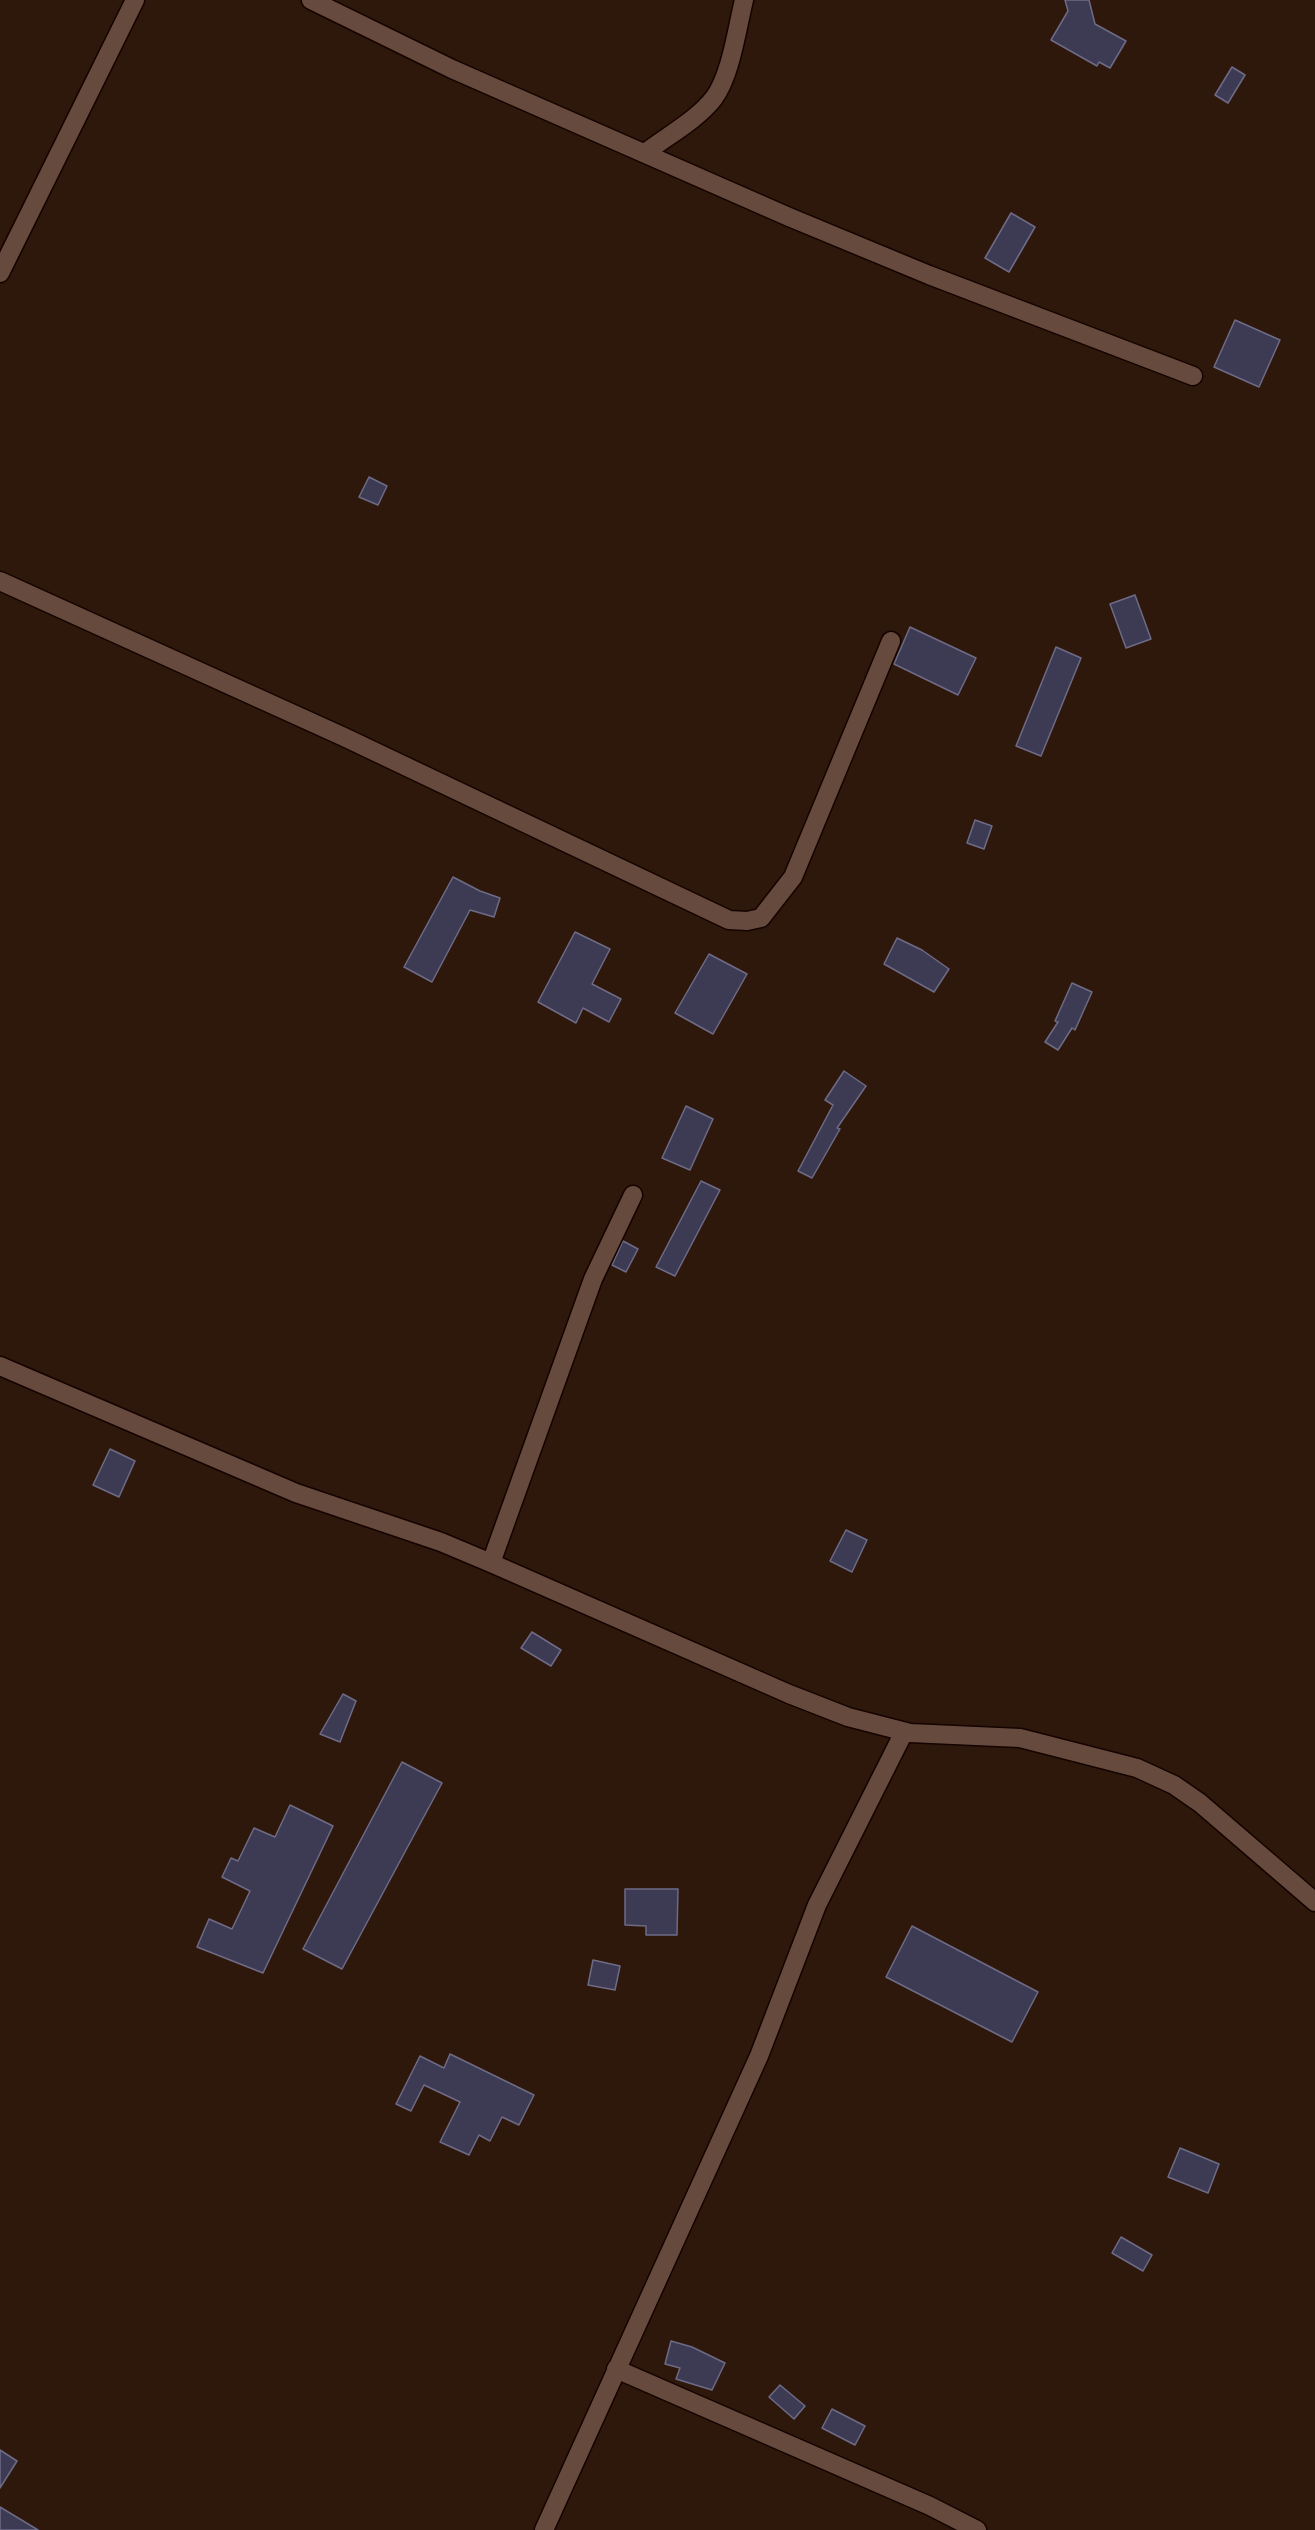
<!DOCTYPE html>
<html>
<head>
<meta charset="utf-8">
<style>
  body { margin:0 }
  canvas { display:block; background:#2e170b }
</style>
</head>
<body>
<canvas width="1315" height="2530"></canvas>
<script>
const context = document.querySelector('canvas').getContext('2d');
context.lineJoin = 'round';
function fill(path, color) { context.fillStyle = color; context.fill(path, 'evenodd'); }
function stroke(path, color, width, dash) { context.strokeStyle = color; context.lineWidth = width; context.lineCap = dash ? 'butt' : 'round'; context.setLineDash(dash || []); context.stroke(path); }
const building = new Path2D(`
  M1065 0H1089L1095 24 1126 41 1110 68 1099 62 1097 66 1051 40 1068 11Z
  M1232 67 1245 75 1228 103 1215 95Z
  M1011 213 1035 227 1009 272 985 258Z
  M1235 320 1280 340 1259 387 1214 367Z
  M369 477 387 486 378 505 359 497Z
  M1135 595 1151 639 1126 648 1110 604Z
  M910 627 976 658 958 695 894 664Z
  M1056 647 1081 658 1041 756 1016 746Z
  M975 820 992 826 984 849 967 843Z
  M453 877 480 891 500 898 494 917 470 910 432 982 404 967Z
  M575 932 610 949 592 984 621 999 609 1022 583 1008 576 1023 538 1002Z
  M897 938 922 950 949 969 934 992 884 964Z
  M709 954 747 974 713 1034 675 1013Z
  M1072 983 1092 992 1075 1030 1072 1028 1058 1050 1045 1042 1058 1022 1055 1021Z
  M844 1071 866 1086 837 1128 840 1129 812 1178 798 1171 833 1105 825 1100Z
  M686 1106 713 1119 690 1170 662 1158Z
  M701 1181 720 1190 675 1276 656 1267Z
  M623 1241 638 1249 626 1272 612 1265Z
  M110 1449 135 1461 119 1497 93 1485Z
  M846 1530 867 1540 852 1572 830 1561Z
  M532 1632 561 1650 551 1666 521 1648Z
  M343 1694 356 1701 340 1742 320 1734Z
  M402 1762 442 1783 342 1969 303 1949Z
  M290 1805 333 1826 263 1973 197 1947 209 1919 232 1929 250 1891 222 1877 231 1858 238 1861 254 1828 275 1837Z
  M625 1889H678L677 1935H646V1926L625 1925Z
  M912 1926 1038 1992 1012 2042 886 1977Z
  M593 1960 620 1966 615 1990 588 1985Z
  M450 2054 534 2095 519 2125 502 2117 490 2141 479 2135 469 2155 440 2142 460 2102 424 2085 411 2111 396 2104 420 2056 444 2068Z
  M1180 2148 1219 2164 1208 2193 1168 2177Z
  M1121 2237 1152 2255 1143 2271 1112 2253Z
  M671 2341 692 2347 725 2363 712 2390 676 2379 680 2368 665 2364Z
  M780 2385 805 2406 794 2419 769 2397Z
  M832 2409 865 2426 855 2445 822 2428Z
  M0 2450 17 2461 0 2488Z
  M0 2507 38 2530H0Z`);
const minor = new Path2D(`
  M311 0 452 69 789 217 929 275 1193 376
  M645 153C667 136 697 120 714 98 731 75 737 28 744 0
  M0 273 135 0
  M0 581 344 737 729 920 747 921 761 918 793 877 891 641
  M0 1366 296 1493 441 1542 491 1563 789 1694 848 1717 910 1733 1020 1738 1137 1768 1174 1785 1200 1803 1315 1902
  M491 1563 593 1279 633 1195
  M616 2369 930 2506 977 2530
  M544 2530 759 2056 817 1905 904 1732`);
fill(building, '#3d3a53');
stroke(building, '#6e6b87', 1.5);
stroke(minor, '#150300', 21);
stroke(minor, '#664a3d', 18);
</script>
</body>
</html>
